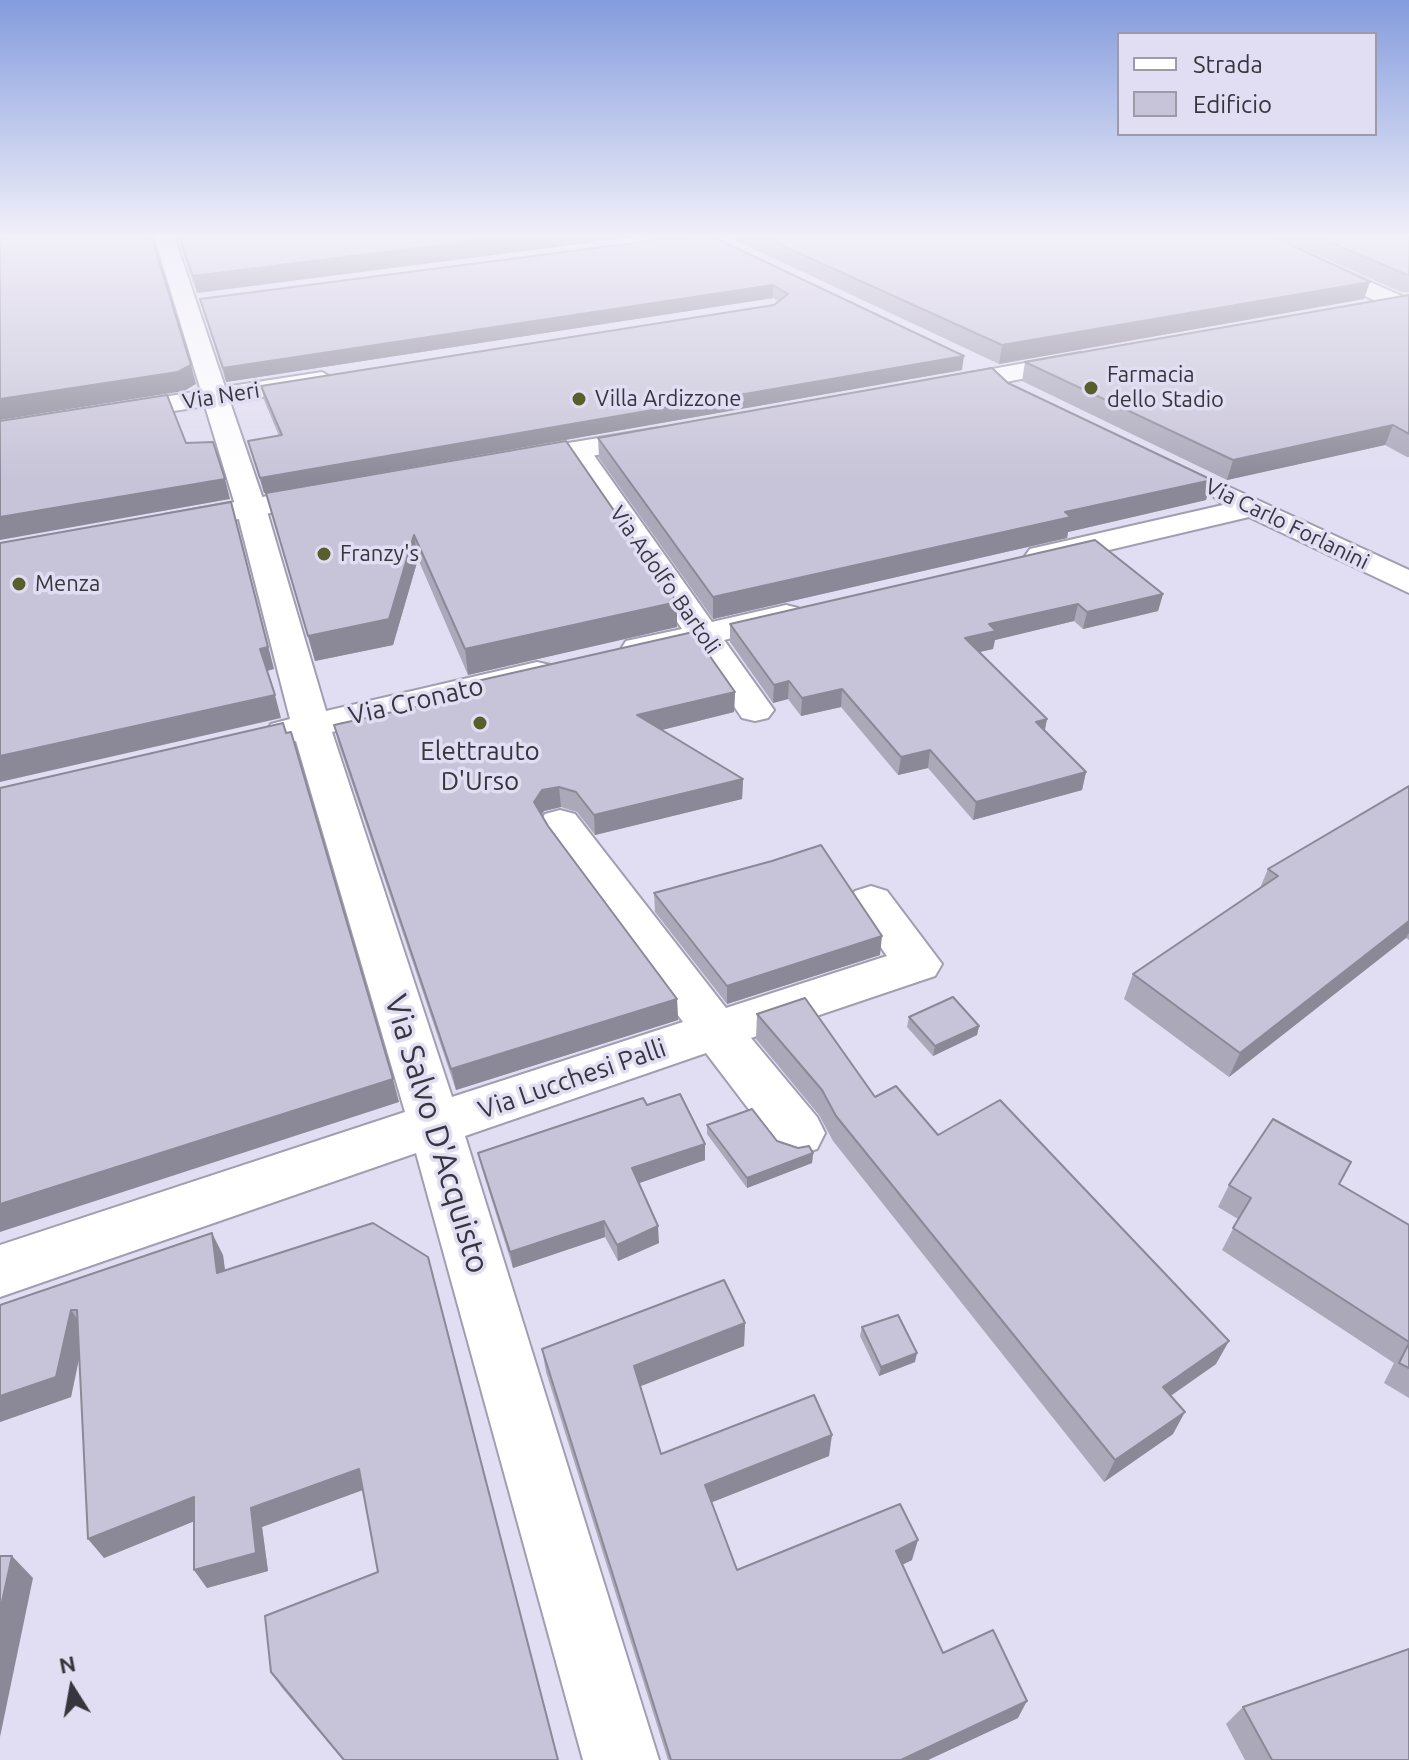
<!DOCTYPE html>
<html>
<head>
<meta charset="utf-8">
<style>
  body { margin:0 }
  #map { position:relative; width:1409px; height:1760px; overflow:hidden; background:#e1ddf2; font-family:Ubuntu,sans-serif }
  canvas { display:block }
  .legend { position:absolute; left:1117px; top:32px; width:260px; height:104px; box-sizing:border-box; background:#e1ddf2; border:2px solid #9d9aaa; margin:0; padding:10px 14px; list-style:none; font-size:24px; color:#37363e }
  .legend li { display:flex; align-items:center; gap:16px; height:40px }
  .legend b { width:40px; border:2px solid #9d9aaa }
  .north { position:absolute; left:32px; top:1648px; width:80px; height:80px; -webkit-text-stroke:6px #e1ddf2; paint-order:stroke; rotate:349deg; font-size:22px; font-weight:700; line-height:32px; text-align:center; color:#37363e }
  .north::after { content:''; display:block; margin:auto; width:28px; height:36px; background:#37363e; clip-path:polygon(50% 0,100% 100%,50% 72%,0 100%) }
</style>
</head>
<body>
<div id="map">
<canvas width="1409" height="1760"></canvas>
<ul class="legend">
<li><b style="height:10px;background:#fff"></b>Strada</li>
<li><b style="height:22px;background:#c7c3d8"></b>Edificio</li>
</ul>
<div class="north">N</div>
</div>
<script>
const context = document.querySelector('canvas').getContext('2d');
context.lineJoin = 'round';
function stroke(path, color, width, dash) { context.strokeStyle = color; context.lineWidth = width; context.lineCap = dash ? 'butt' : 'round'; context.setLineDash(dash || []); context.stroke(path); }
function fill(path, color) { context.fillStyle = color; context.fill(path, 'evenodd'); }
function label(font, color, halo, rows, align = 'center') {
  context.font = font + ' Ubuntu,sans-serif'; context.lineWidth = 7; context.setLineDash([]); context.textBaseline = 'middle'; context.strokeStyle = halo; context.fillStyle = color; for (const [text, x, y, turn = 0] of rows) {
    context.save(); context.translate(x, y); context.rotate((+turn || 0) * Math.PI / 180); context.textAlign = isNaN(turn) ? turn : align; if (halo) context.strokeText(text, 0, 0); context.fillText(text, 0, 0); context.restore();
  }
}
const minor = new Path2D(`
  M154 236H174L225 387 322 372 335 380 322 388 230 402 266 508 326 711 537 662 550 665 555 673 550 681 332 732 452 1097 683 1022 545 834 539 824 545 814 560 810 575 814 726 1008 887 956 849 902 855 891 871 886 887 891 942 964 935 976 751 1038 817 1117 825 1133 817 1149 798 1155 779 1149 706 1053 465 1136 659 1760H583L416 1153 0 1297V1245L405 1112 296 741 285 744 271 740 266 732 271 724 290 719 236 508 205 406 0 439V423L201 391Z
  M1242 236H1268L1406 298 1409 304 1398 310 1390 308Z
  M576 442 586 444 712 622 786 605 798 608 803 615 798 622 724 640 774 710 768 718 755 721 742 718 694 647 639 660 626 657 621 649 626 641 682 629 562 450 566 444Z
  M1227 486 1409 570V593L1249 517 1041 566 1030 563 1025 556 1030 549 1223 505 1212 495 1216 489Z`);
const major = new Path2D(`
  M1080 353 1089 356 1093 361 1089 366 943 394 930 386 943 378Z
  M659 428 669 430 673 436 669 442 514 470 504 467 500 461 504 455 514 452Z
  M328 485 339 488 343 494 339 500 175 531 164 529 160 522 164 515 175 513Z`);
const wall = new Path2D(`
  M177 236H641L197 293Z
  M688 236 962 370 264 493 248 441 279 436 264 400 261 386 774 305 779 302 773 298 226 382 200 299Z
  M726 236H1273L1364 299 999 364Z
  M1275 236H1409V292H1401Z
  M1409 295V457H1407L1385 445 1227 480 1022 381 1025 362Z
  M1008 383 1206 500 1068 532 1067 538 713 619 599 458 598 438Z
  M566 441 677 627 468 675 418 559 393 645 315 661 266 493Z
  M1163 594 1158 611 1083 629 1074 621 995 640 993 649 979 652 1047 719 1045 730 1086 772 1082 790 973 820 928 768 898 775 841 707 801 716 788 699 773 703 730 642V624Z
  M477 681 735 692 734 712 661 730 743 779 742 799 595 835 577 812 561 807 544 811 542 815 548 826 677 999 678 1020 456 1090 339 745 334 725 479 693Z
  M1409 786V940L1406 938 1229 1077 1124 999 1133 974 1260 888 1268 869Z
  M772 861 880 955 727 1004 655 912 654 893Z
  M757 1014 875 1097 938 1135 1216 1364 1171 1396 1173 1434 1104 1482 833 1141 819 1115 756 1039Z
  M909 1017 979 1026 977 1035 933 1056 907 1027Z
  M647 1105 705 1160 639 1183 659 1243 618 1261 605 1237 513 1268 482 1169 478 1153Z
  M707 1125 777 1141 813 1153 812 1163 747 1188 707 1134Z
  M1339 1184 1409 1225V1398L1384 1383 1394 1363 1222 1250 1238 1219 1218 1207 1229 1185Z
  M223 1255 225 1271 559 1760H343L282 1688 271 1672 378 1572 363 1490 262 1527 268 1571 207 1588 194 1570V1521L104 1558 79 1356 71 1397 0 1422V1305Z
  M745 1323 744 1346 640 1386 661 1454 829 1456 712 1502 737 1570 912 1560 902 1565 943 1653 1018 1718 928 1760H668L546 1372 542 1349Z
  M862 1327 915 1362 879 1376 860 1336Z
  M1243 1707 1409 1760H1245L1226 1724Z`);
const shadedWall = new Path2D(`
  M512 236H641L197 293 193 276Z
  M1370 282 1364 299 999 364 1002 345Z
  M773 285V298L226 382 223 368Z
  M964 356 962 370 264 493 260 478Z
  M191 365 196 384 184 391 0 420V399Z
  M1393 425 1385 445 1227 480 1233 460Z
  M225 479 230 499 0 540V517Z
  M1212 480 1206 500 1068 532 1067 538 713 619V597L1065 512Z
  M237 523 274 669 267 671 260 649Z
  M414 535 418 559 393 645 315 661 308 636Z
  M1163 594 1158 611 1083 629 1087 612Z
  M677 602V627L468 675 465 649Z
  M1078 604 1074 621 995 640 993 649 962 656 965 638 989 624Z
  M789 681 788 699 773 703 774 685Z
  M842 689 841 707 801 716 802 698Z
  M735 692 734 712 638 736 637 715Z
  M275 695 281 718 0 782V756Z
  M1047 719 1043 737 1036 722Z
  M930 750 928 768 898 775 901 757Z
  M1086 772 1082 790 973 820 976 802Z
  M743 779 742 799 595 835 594 815Z
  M559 787 561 807 544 811 536 822 534 802 542 790Z
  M1409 921V933L1406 938 1229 1077 1240 1053Z
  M882 936 880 955 727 1004V986Z
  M677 999 678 1020 456 1090 451 1069Z
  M979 1026 977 1035 933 1056 935 1046Z
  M393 1079 399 1102 0 1232V1204Z
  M705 1144V1160L634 1185 632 1168Z
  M813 1153 812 1163 747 1188V1178Z
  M604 1221 605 1237 513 1268 510 1252Z
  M658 1226 659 1243 618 1261 617 1245Z
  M212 1233 223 1255 228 1294 217 1273Z
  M71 1310 85 1331 71 1397 0 1422V1396Z
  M745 1323 744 1346 636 1388 634 1366Z
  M1229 1341 1216 1364 1151 1409 1163 1387Z
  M917 1353 915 1362 879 1376 881 1367Z
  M1185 1412 1173 1434 1104 1482 1115 1460Z
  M832 1435 829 1456 705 1505V1485Z
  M359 1469 368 1488 262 1527 268 1571 207 1588 194 1570 251 1508Z
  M194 1497 207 1516 104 1558 88 1539Z
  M918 1540 912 1560 891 1570 896 1551Z
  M12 1556 33 1578 0 1737V1611Z
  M1027 1701 1018 1718 928 1760H901Z`);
const building = new Path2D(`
  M0 236H151L191 365 178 372 0 399Z
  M179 236H512L193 276Z
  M688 236H711L964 356 260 478 248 441 282 435 261 386 774 305 788 294 773 285 223 368 200 299Z
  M761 236H1273L1370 282 1002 345Z
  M1316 236H1409V275H1407Z
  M1409 295V434L1393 425 1233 460 1025 362Z
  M992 368 1008 383 1212 480 1065 512 1071 517 713 597 598 438Z
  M167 395 186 443 213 442 225 479 0 517V421Z
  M566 441 677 602 465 649 414 535 389 619 308 636 266 493Z
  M231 502 268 647 260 649 275 695 0 756V543Z
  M1095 540 1163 594 1087 612 1078 604 989 624 996 631 965 638 1047 719 1036 722 1086 772 976 802 930 750 901 757 842 689 802 698 789 681 774 685 730 624Z
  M693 632 735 692 637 715 743 779 594 815 576 792 559 787 542 790 534 802 548 826 677 999 451 1069 334 725 482 692 477 681Z
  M283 723 286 733 291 732 393 1079 0 1204V788Z
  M1409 786V921L1240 1053 1133 974 1278 876 1268 869Z
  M821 845 882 936 727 986 654 893 772 861Z
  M953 997 979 1026 935 1046 909 1017Z
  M805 998 875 1097 896 1086 938 1135 1000 1100 1229 1341 1163 1387 1185 1412 1115 1460 836 1116 822 1090 757 1014Z
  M680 1094 705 1144 632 1168 658 1226 617 1245 604 1221 510 1252 478 1153 643 1098 647 1105Z
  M752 1109 777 1141 798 1148 809 1146 813 1153 747 1178 707 1125Z
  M1273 1119 1351 1162 1339 1184 1409 1225V1342L1233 1228 1251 1198 1229 1185Z
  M373 1223 428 1257 558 1760H344L271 1672 265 1616 378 1572 359 1469 251 1508 256 1553 194 1570V1497L88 1539 77 1310H71L56 1377 0 1396V1305L212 1233 217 1273Z
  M724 1280 745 1323 634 1366 661 1454 814 1395 832 1435 705 1485 737 1570 900 1504 918 1540 896 1551 943 1653 993 1630 1027 1701 901 1760H671L542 1349Z
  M898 1315 917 1353 881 1367 862 1327Z
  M1409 1343V1368L1399 1363Z
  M0 1556H12L0 1611Z
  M1409 1649V1760H1272L1243 1707Z`);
const markers = [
  [1091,388,8,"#595e2d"],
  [579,399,8,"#595e2d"],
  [324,554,8,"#595e2d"],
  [19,584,8,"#595e2d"],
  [480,723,8,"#595e2d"]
];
const farPoinames = [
  ["Farmacia",1107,375],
  ["dello Stadio",1107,400],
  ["Villa Ardizzone",595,399],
  ["Franzy's",340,554],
  ["Menza",35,584]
];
const farStreetnames = [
  ["Via Neri",221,396,-9],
  ["Via Carlo Forlanini",1287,524,26],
  ["Via Adolfo Bartoli",665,580,55]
];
const streetNames = [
  ["Via Cronato",416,701,-13],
  ["Via Lucchesi Palli",572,1079,-19]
];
const poiNames = [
  ["Elettrauto",480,751],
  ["D'Urso",480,781]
];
const nearStreetnames = [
  ["Via Salvo D'Acquisto",437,1134,73]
];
stroke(minor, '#a29eb2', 4);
stroke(major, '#a29eb2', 4);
fill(minor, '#fff');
fill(major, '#fff');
fill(wall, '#aba8ba');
fill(shadedWall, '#8b8897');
fill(building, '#c7c3d8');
stroke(building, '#8b8897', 2);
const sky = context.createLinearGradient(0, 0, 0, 482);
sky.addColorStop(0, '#849cdd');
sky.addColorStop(0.49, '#f2f0f9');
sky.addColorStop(1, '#f2f0f900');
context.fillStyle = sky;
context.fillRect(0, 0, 1409, 482);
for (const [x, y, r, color] of markers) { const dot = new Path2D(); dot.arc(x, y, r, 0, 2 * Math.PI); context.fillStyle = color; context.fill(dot); stroke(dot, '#e1ddf2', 3); }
label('22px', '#37363e', '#e1ddf2', farPoinames, 'left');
label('22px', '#37363e', '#e1ddf2', farStreetnames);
label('26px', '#37363e', '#e1ddf2', streetNames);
label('26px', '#37363e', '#e1ddf2', poiNames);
label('32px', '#37363e', '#e1ddf2', nearStreetnames);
</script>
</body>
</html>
